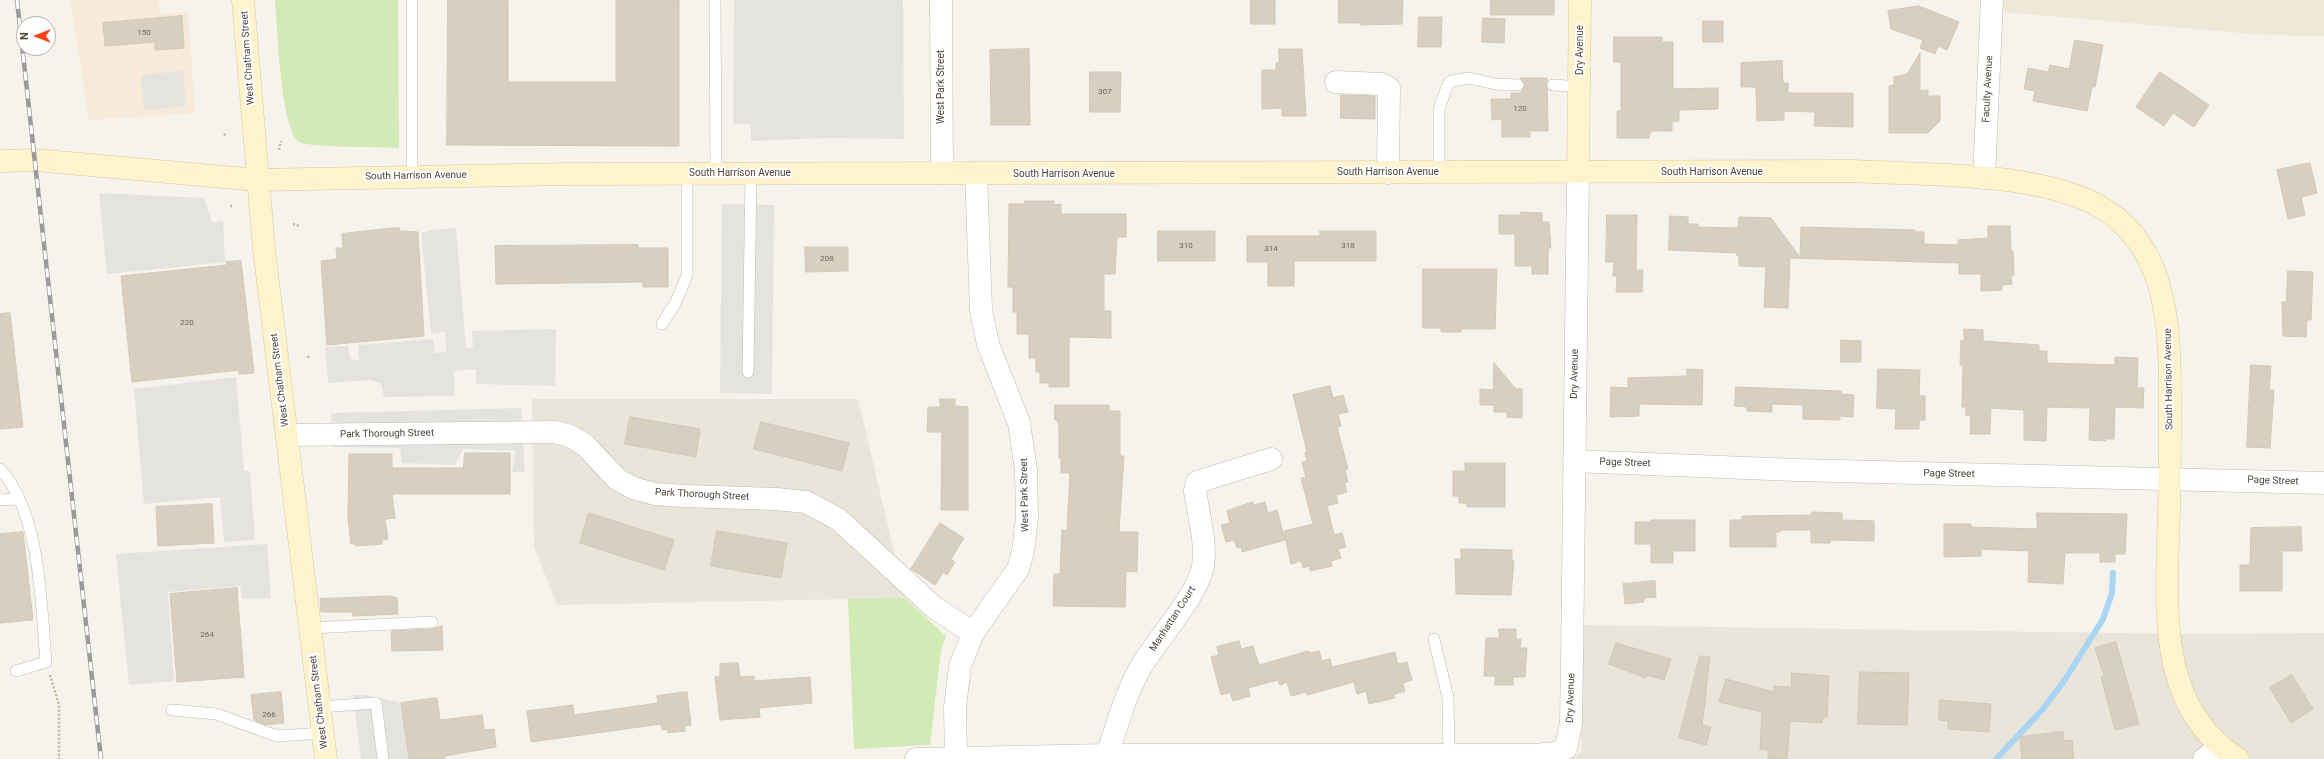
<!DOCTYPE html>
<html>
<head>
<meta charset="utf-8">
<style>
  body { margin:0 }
  #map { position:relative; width:2324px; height:759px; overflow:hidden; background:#f6f3ec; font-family:Roboto,sans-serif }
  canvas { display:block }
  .north { position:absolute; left:16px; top:16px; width:40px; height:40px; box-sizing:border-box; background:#fff; border:1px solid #b7b4b0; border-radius:50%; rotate:270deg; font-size:11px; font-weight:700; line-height:16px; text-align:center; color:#4b4439 }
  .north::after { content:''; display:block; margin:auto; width:14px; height:18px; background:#fc3f1d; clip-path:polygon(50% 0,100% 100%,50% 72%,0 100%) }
</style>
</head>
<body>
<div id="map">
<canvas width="2324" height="759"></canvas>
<div class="north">N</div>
</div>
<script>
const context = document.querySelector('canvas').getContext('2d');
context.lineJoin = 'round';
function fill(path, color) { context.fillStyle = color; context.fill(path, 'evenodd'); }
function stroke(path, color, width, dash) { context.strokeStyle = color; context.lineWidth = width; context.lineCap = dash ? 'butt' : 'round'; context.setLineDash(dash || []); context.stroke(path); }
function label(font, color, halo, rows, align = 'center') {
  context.font = font + ' Roboto,sans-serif'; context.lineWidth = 4; context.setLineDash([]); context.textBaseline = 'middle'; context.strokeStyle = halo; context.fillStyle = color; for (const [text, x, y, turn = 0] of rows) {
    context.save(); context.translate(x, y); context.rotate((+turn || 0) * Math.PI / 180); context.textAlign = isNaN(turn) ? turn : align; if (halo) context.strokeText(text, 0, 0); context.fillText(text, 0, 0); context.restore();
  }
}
const residential = new Path2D(`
  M532 399H858L905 598 557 605 534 547Z
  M1583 625 2185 634 2324 633V759H1567L1581 753Z`);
const commercial = new Path2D(`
  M70 0H159L160 14 188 12 195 113 89 120Z`);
const education = new Path2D(`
  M1992 0H2324V36L2263 35 1993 11Z`);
const green = new Path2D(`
  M275 0H398L399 148C382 147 311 148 299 142 281 131 277 24 275 0Z
  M905 598 946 636 941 651 930 745 854 749 848 599Z`);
const parking = new Path2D(`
  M734 0H903L904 139 826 138 751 141V124H733Z
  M183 70 186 106 144 110 141 76Z
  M99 193 204 198 212 222 223 221 225 262 107 274Z
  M722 204 774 205 772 394 720 393Z
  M456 228 466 349 473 348 472 331 556 329 555 386 476 384V369L454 371 455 396 384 397 381 383 370 380 328 383 325 347 348 346 350 359 359 360 358 345 433 339 435 353 446 352 445 332 431 334 421 233 432 230Z
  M236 377 244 471H250L255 540 224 542 220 497 144 504 134 389Z
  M521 408 525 472H512L516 451 463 449 455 465 402 463 400 448 332 447 331 413Z
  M267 544 271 598 242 599 240 586 168 592 174 681 129 685 116 554Z
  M353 695H367L401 703 409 759H361Z`);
const stream = new Path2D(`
  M1996 759 2043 709 2064 681 2103 619 2112 593 2113 573`);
const building = new Path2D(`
  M448 0H508V82H616V0H679V146L447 145Z
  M1251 0H1275V24H1251Z
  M1339 0H1403L1402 24 1360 25V23H1339Z
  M1491 0H1554V15H1491Z
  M1919 6 1959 22 1947 50 1938 46 1935 54 1920 48 1923 40 1891 29 1888 11Z
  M182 16 184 48 155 50V42L105 46 103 23Z
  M1419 17H1442L1441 47H1418Z
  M1483 18 1505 19 1504 43 1482 42Z
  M1703 21H1723V42H1703Z
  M1614 37H1662V42H1673V89L1718 88V109L1679 110V121L1672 122V131H1651L1649 138H1617V111H1621V62H1614Z
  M2075 40 2103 45 2095 87H2092L2087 111 2033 101 2035 91 2024 89 2028 68 2048 72 2050 65 2069 69Z
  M1029 49 1030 125H991L990 50Z
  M1279 49H1302L1306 116H1282V108L1262 109V70H1276V63H1279Z
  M1920 53V91L1928 90V96H1940V121L1928 133H1889V86L1894 85V77L1907 74Z
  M1782 61 1783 83H1788V93H1853V127L1814 126 1815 112 1784 111V120L1757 121 1756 87H1741V63Z
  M1090 72H1121L1120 112H1090Z
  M2160 72 2209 105 2194 127 2173 113 2164 126 2136 107Z
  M1521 78H1547L1548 131H1530V137H1502V119L1492 120 1491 99H1511V93H1521L1525 85Z
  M1341 95 1375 96V119L1341 118Z
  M2310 163 2317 193 2301 197 2305 215 2288 219 2277 170Z
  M1025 201H1054V205L1061 204V214H1126V237H1117L1115 274H1104V311H1111V338L1069 337V387H1049V383H1040V372H1036V358H1029V334H1017V312H1013V287H1008L1009 204H1025Z
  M1521 212 1542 213V222H1549L1551 248H1548V274H1532V266H1515V234H1499V215H1521Z
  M1607 215H1637L1636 270H1643L1642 292H1616L1617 276H1613L1614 262H1606Z
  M1670 216 1688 217V224H1698V227L1738 228 1739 217 1771 218 1800 257 1801 227 1915 230V232H1924V244L1958 245V240L1988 238V226H2010L2011 251H2013L2014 275H2011L2012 284 2002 285V290L1981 291V274H1959V263L1790 258 1788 308 1764 307 1766 267 1739 266V256H1737V253L1669 250Z
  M392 228H399L400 231 418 232 424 336 327 345 321 261 337 259 336 248H343L342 234Z
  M1158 231H1215V261H1158Z
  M1320 231H1376V261H1294V286H1268V262H1247V236H1320Z
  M638 245V248H668V287H643V282L496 284 495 246Z
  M805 247H848V271L806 272Z
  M241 261 254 373 239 374V370L132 382 121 276 227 265 226 262Z
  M1423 269H1497L1495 329H1461V332H1441V328H1423Z
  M2288 271 2313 272 2311 320H2307L2306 337 2283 336 2282 302H2286Z
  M10 313 23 427 0 429V314Z
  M1964 329 1983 330V341L2039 345V351H2047V363L2115 365V357L2138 358 2137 388H2144L2143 408 2115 407 2114 439H2106V441L2089 440 2090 408 2047 407 2046 441 2024 440V410L1991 408 1990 434H1970L1971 416 1966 415V407H1962L1963 365H1960L1961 340 1964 341Z
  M1841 340 1861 341V362H1841Z
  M1494 363 1516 389H1522V418L1507 417V412H1494V405H1480V389L1493 390Z
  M2251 365 2271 366 2269 390H2274L2270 448 2247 447Z
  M1687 369 1703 370 1702 405 1639 404V416L1610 417 1611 387 1628 388V378L1687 376Z
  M1878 369 1920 370 1919 396H1925V420H1919V429H1895L1896 409 1877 408Z
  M1330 386 1333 398 1343 395 1348 412 1338 414 1341 426 1337 427 1348 469 1345 470 1348 482 1344 483 1347 492 1336 495 1338 503 1327 506 1334 535 1342 533 1346 547 1338 549 1341 558 1331 561 1332 566 1310 571 1309 566 1303 568 1301 561 1291 564 1284 531 1313 524 1301 478 1306 477 1302 462 1307 461 1305 453 1307 452 1293 395Z
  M1736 387 1841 391V394L1854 395 1853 417 1840 416V420L1803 419V405L1772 404V412L1747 411V407L1735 406Z
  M940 399H955V406L968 407V510H941L942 432H927L928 407H940Z
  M1055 405H1109V411H1120V456H1124L1119 532H1138L1137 572 1126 571 1125 607 1053 606 1054 574H1060L1062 530 1067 531 1070 473H1061V458H1059V426L1057 420H1055Z
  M630 417 700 429 696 457 625 444Z
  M761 422 849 443 842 471 754 449Z
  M465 453H510V494H392L395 518 385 519 388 539 382 540V544L356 546V544H351L348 518 349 454H392V468H463Z
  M1465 463H1505V507H1467V503H1459V496H1453V471H1465Z
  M1253 502V505L1265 502 1268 513 1277 510 1285 540 1242 552 1241 547 1237 548 1234 540 1226 542 1221 525 1230 523 1227 511Z
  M212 504 214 543 158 546 156 507Z
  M1812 512 1842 513V520L1874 521V541L1830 540V543H1811V530H1780V532H1776V547H1730V520H1742V516L1812 515Z
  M589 513 674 540 664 570 580 543Z
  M2037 513 2127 514 2125 554H2115V562H2100V553H2065L2063 584 2028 582 2029 551 1981 549V556L1944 557V524H1971V527L2037 529Z
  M1651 520H1695V551H1673V563H1651V544H1635V522H1651Z
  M940 523 964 538 951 559 955 562 947 575 943 572 935 585 911 569Z
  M2301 527 2302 551H2282V591H2240V565H2250L2251 528Z
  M717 531 787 543 781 578 711 566Z
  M23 532 33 620 0 623V534Z
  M1461 549 1512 550V560H1514L1511 595 1456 594 1455 559H1461Z
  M1655 581 1656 597 1644 598V602L1625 604 1623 584Z
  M237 588 244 677 177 682 170 594Z
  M390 596 397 598 398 614 353 616V612H321L320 599Z
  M442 626 443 650 392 651 391 631 432 629Z
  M1499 629H1516V639H1521L1520 648H1527L1525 677H1513V685H1495V676H1484L1486 638H1499Z
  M1239 641 1241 649 1253 646 1259 665 1308 651 1309 653 1319 651 1322 661 1330 659 1332 667 1395 652 1398 664 1407 662 1412 680 1403 683 1405 691 1394 694 1395 698 1369 704 1366 691 1357 694 1354 682 1307 695 1306 692 1291 696 1287 682 1280 685 1278 680 1248 688 1250 696 1233 701 1230 692 1221 695 1211 657 1219 655 1217 647Z
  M2116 642 2139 724 2115 730 2101 677 2104 676 2095 648Z
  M1616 643 1671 659 1664 680 1647 675 1646 678 1609 664Z
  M1700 656 1710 657 1702 725 1711 727 1706 745 1679 738Z
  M738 663 740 677 754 676V681L810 677 812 703 759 708 760 717 720 720 715 677 720 676V664Z
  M1860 672 1909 673 1907 725 1858 724Z
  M1792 673 1829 676 1827 717H1823L1822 723 1790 721 1787 759H1768V750L1760 749 1762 712 1719 702 1726 679 1774 692V686L1791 687Z
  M2292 675 2313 709 2291 723 2270 688Z
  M281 692 284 723 266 725 254 720 251 695Z
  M687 692 691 725 684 726 685 731 668 733 667 729 662 730 661 724 531 742 527 711 573 705 574 715 658 703 657 696Z
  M437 698 440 720 482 715 484 730 494 729 496 747 445 756V759H409L401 703Z
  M1940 700 1991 704 1989 732 1948 729V721L1939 720Z
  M2063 732 2064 741 2072 740 2074 759H2022L2020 737Z`);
const path = new Path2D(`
  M224 134 226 136
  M279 150 281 141
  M230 206H234
  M293 224 299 226
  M308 356 309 359
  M50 675 59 705V759`);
const lane = new Path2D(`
  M412 0V176
  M715 0 716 173
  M1553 85 1580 87
  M1439 172V109L1448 84 1451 81 1469 78 1495 84 1518 85
  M662 324 676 302 687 275V173
  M748 372 751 173
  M0 469C41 513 41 605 46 662L16 671
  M0 500 17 499
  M310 628 432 622
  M1434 639 1448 698 1449 756
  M320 707 376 703 383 759
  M172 710 216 714 277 736 323 733`);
const street = new Path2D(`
  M941 0 942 173
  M1336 82 1382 84 1389 88 1388 173
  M1984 178 1992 0
  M287 435 555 432 570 436 585 445 617 479 633 488 655 494 685 496 776 499 806 502 838 519 935 608 973 633
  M1574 461 1795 470 2324 483
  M1566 748 1571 723 1572 661 1578 172
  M1107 755C1117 726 1125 694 1141 667 1158 637 1196 599 1203 566 1207 545 1198 512 1195 491L1197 482 1271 459
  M916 759 1107 755H1535L1555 753 1566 748
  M956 759 955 707 960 666 973 633 1018 569 1023 552 1027 517 1026 470 1019 423 988 344 981 310 976 173
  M2204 759 2219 747`);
const secondary = new Path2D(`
  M243 0 264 249 326 759
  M0 161 35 160 257 180 569 174 1854 171C1925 175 2016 172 2082 198 2172 234 2170 331 2170 411 2170 454 2170 497 2168 539 2166 620 2161 710 2238 759
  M1578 172 1580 0`);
const rail = new Path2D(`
  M17 0 101 759`);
const numberNames = [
  ["150",144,33],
  ["307",1105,92],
  ["120",1520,109],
  ["310",1186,246],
  ["318",1348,246],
  ["314",1271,249],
  ["208",827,259],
  ["220",187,323],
  ["264",207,635],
  ["266",269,715]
];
const streetNames = [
  ["Dry Avenue",1580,50,-90],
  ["West Chatham Street",248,58,-94],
  ["West Park Street",941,87,-90],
  ["Faculty Avenue",1988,89,-87],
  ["South Harrison Avenue",1388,172],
  ["South Harrison Avenue",1712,172],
  ["South Harrison Avenue",740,173],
  ["South Harrison Avenue",1064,174],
  ["South Harrison Avenue",416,176,-1],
  ["Dry Avenue",1575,374,-89],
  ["South Harrison Avenue",2169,379,-91],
  ["West Chatham Street",280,380,-97],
  ["Park Thorough Street",387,434,-1],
  ["Page Street",1625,463,2],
  ["Page Street",1949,474,1],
  ["Page Street",2273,481,2],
  ["Park Thorough Street",702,495,3],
  ["West Park Street",1025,495,-91],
  ["Manhattan Court",1173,619,-57],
  ["Dry Avenue",1571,698,-88],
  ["West Chatham Street",319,702,-97]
];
fill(residential, '#eae5da');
fill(commercial, '#f7ead8');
fill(education, '#efe8d6');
fill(green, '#d2eab5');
fill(parking, '#e5e3e0');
stroke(stream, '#a9d4f2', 6);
fill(building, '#d8cfc1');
stroke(building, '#d3c7b4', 1);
stroke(lane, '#c2bbae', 12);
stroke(street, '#c2bbae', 23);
stroke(secondary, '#d6c79b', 23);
stroke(path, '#c4b79f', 2.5, [2, 2]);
stroke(lane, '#fff', 11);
stroke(street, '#fff', 22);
stroke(secondary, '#fff3cd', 22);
stroke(rail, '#9a9a9a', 4.5);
stroke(rail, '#fff', 3, [9]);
label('8px', '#6e675b', null, numberNames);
label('10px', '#4b4439', '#fff', streetNames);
</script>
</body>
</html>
